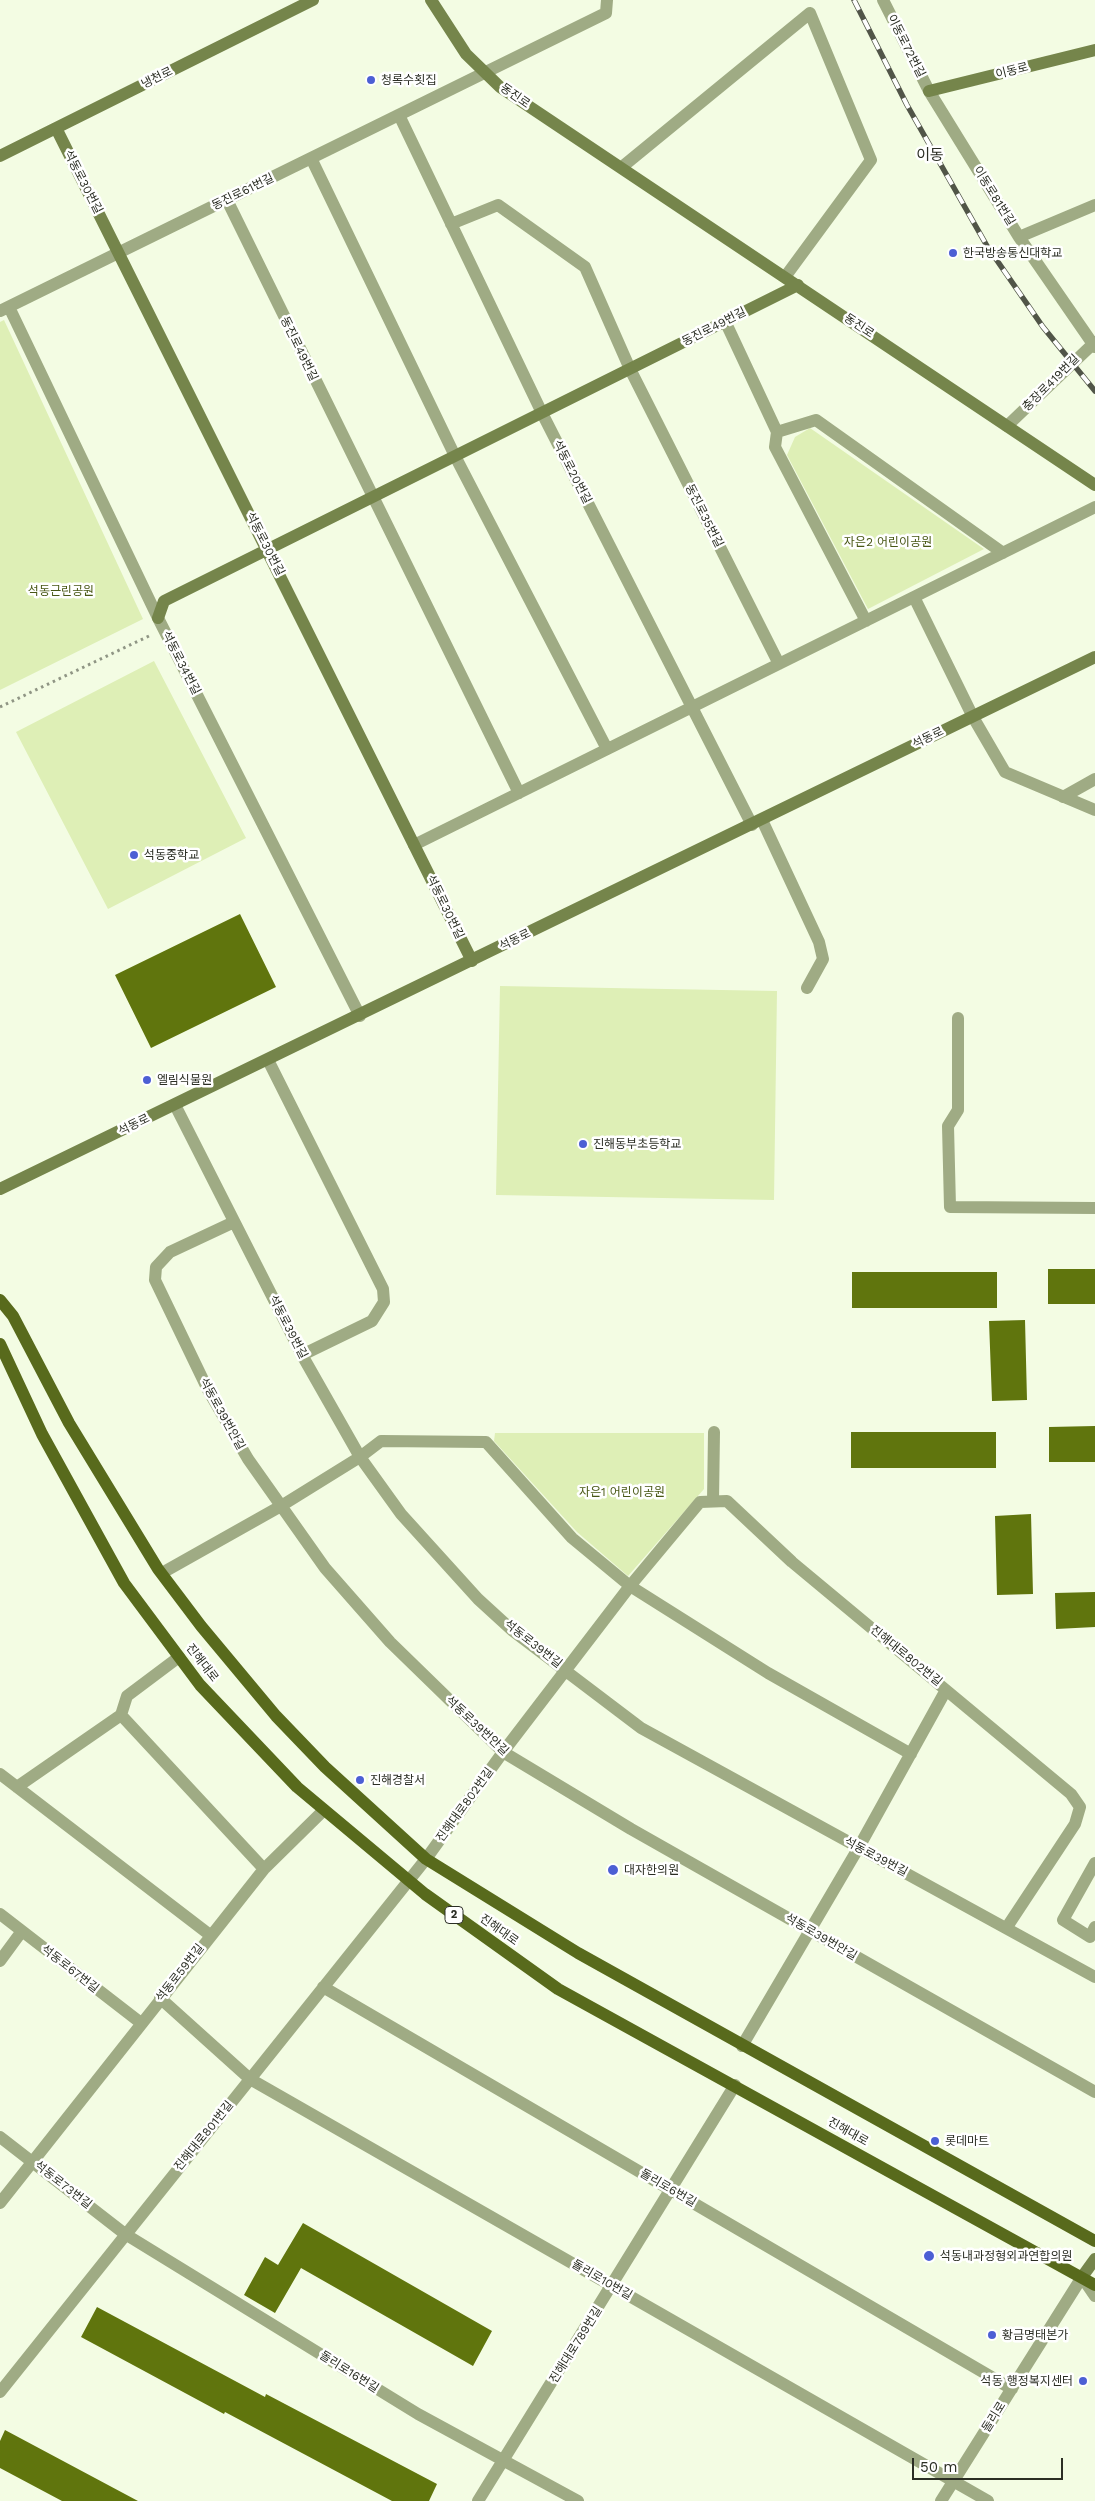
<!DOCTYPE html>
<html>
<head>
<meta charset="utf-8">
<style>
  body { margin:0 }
  #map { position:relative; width:1095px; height:2501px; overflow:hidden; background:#f3fce3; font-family:"Work Sans",sans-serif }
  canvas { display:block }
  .scale { position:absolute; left:912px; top:2458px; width:151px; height:22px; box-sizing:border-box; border:2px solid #2b2e24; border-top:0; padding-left:6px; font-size:15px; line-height:18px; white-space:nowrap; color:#2b2e24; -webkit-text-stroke:4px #fff; paint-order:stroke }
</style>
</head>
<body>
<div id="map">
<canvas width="1095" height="2501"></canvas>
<div class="scale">50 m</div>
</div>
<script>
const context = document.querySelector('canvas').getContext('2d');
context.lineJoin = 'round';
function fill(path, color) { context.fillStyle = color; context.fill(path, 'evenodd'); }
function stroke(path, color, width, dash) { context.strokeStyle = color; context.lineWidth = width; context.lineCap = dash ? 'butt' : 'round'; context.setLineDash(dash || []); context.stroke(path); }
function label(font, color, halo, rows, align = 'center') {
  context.font = font + ' "Work Sans","Noto Sans KR",sans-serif'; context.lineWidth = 5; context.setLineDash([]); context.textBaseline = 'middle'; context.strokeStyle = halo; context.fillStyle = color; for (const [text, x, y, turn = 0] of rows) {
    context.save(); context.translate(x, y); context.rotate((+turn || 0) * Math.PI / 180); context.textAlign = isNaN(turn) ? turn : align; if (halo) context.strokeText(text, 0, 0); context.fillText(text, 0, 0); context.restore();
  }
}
const green = new Path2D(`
  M4 320 143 619 0 690V322Z
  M810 428 984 549 868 609 787 455 795 437Z
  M154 661 246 838 108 909 16 732Z
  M500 986 777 991 774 1200 496 1195Z
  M495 1433H704V1489L628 1576 577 1532 494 1441Z`);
const building = new Path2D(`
  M240 914 276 987 151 1048 115 975Z
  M1048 1269H1095V1304H1048Z
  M852 1272H997V1308H852Z
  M1025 1320 1027 1400 992 1401 989 1321Z
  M1095 1426V1462H1049V1427Z
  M851 1432H996V1468H851Z
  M1031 1514 1033 1594 997 1595 995 1516Z
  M1095 1592V1627L1056 1629 1055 1593Z
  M303 2223 492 2331 473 2366 301 2268 275 2313 244 2295 265 2257 278 2265Z
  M97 2307 265 2397 266 2394 437 2484 429 2501H392L225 2412 224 2414 81 2337Z
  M5 2430 138 2501H62L0 2468V2441Z`);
const path = new Path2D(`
  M0 707 151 635`);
const street = new Path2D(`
  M883 0 929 91 1019 237 1095 347
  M399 115 542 413 752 825
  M311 158 455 456 607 749
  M622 167 810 13 871 160 785 277
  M227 200 519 793
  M451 224 498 205 585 267 630 369 779 664
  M1019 237 1095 205
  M9 307 158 618 360 1016
  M0 311 606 13 607 0
  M725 321 777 432 775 447 866 621
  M1007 426 1095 342
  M777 432 816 420 1003 553
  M914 597 973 717 1005 772 1095 810
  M1063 797 1095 779
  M762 820 819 942 823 959 807 988
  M414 845 1095 507
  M958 1018V1110L948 1126 950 1207 1095 1208
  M268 1060 383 1289 384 1302 372 1321 302 1355
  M175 1105 302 1355 360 1457 401 1514 478 1599 513 1631 641 1728 1095 1977
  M234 1222 170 1252 156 1267 155 1280 208 1390 248 1459 325 1568 390 1642 503 1752 631 1829 1095 2092
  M713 1501 714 1432
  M162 1573 281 1506 360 1457 381 1441 486 1442 572 1538 630 1586 768 1673 911 1754
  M121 1715 264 1869
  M121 1715 127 1696 179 1657
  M0 1774 210 1935
  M17 1787 121 1715
  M1095 1863 1063 1920 1090 1937 1095 1927
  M0 1914 141 2023
  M0 1961 22 1931
  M323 1987 1012 2389
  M160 1998 250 2079 988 2501
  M742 2046 859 1847 946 1690
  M0 2137 125 2234 418 2414 578 2501
  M0 2203 264 1869 324 1810
  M0 2392 426 1859 503 1752 630 1586 700 1502 727 1501 792 1562 1071 1794 1080 1807 1075 1824 1007 1927
  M478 2501 735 2085
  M941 2501 1082 2277 1095 2296`);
const secondary = new Path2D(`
  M431 0 466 54 500 87 1095 485
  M929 91 1095 50
  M56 128 472 961
  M0 156 313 0
  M158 618 164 601 798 285
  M0 1189 1095 657
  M1082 2277 1095 2259`);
const primary = new Path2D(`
  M0 1300 13 1316 69 1423 158 1569 201 1626 276 1716 325 1767 426 1859 578 1953 1095 2241
  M0 1344 42 1434 124 1583 200 1685 297 1787 425 1894 558 1989 1095 2285`);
const rail = new Path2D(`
  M854 0 907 105 987 246 1043 327 1095 391`);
const markers = [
  [371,80,5,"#4c5fd4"],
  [953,253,5,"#4c5fd4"],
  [134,855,5,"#4c5fd4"],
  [147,1080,5,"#4c5fd4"],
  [583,1144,5,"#4c5fd4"],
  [360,1780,5,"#4c5fd4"],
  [613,1870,6,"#4c5fd4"],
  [935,2141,5,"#4c5fd4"],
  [929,2256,6,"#4c5fd4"],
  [992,2335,5,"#4c5fd4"],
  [1083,2381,5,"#4c5fd4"]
];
const shields = [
  [454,1915,18]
];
const shieldNames = [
  ["2",454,1915]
];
const streetNames = [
  ["이동로72번길",906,46,63],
  ["이동로",1012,71,-14],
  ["냉천로",157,78,-26],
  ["동진로",515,96,35],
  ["석동로30번길",83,182,63],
  ["동진로61번길",243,192,-26],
  ["이동로81번길",994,196,58],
  ["동진로",859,326,34],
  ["동진로49번길",714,327,-27],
  ["동진로49번길",299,349,64],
  ["충장로419번길",1051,383,-45],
  ["석동로20번길",572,472,63],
  ["동진로35번길",704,516,63],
  ["석동로30번길",265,544,63],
  ["석동로34번길",181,663,63],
  ["석동로",928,738,-26],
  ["석동로30번길",445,907,64],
  ["석동로",515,940,-26],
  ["석동로",134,1125,-26],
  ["석동로39번길",288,1327,63],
  ["석동로39번안길",222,1414,61],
  ["석동로39번길",533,1644,38],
  ["진해대로802번길",906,1656,39],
  ["진해대로",202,1663,52],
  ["석동로39번안길",477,1726,43],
  ["진해대로802번길",465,1805,-54],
  ["석동로39번길",876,1857,28],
  ["진해대로",499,1930,35],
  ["석동로39번안길",821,1937,30],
  ["석동로67번길",70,1969,38],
  ["석동로59번길",180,1973,-52],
  ["진해대로",848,2132,29],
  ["진해대로801번길",204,2136,-51],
  ["석동로73번길",63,2185,38],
  ["돌리로6번길",668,2188,30],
  ["돌리로10번길",602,2280,30],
  ["진해대로789번길",576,2345,-58],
  ["돌리로16번길",349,2372,32],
  ["돌리로",994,2417,-58]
];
const poiNames = [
  ["청록수횟집",381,80],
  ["한국방송통신대학교",963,253],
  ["석동중학교",144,855],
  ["엘림식물원",157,1080],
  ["진해동부초등학교",593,1144],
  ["진해경찰서",370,1780],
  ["대자한의원",624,1870],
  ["롯데마트",945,2141],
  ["석동내과정형외과연합의원",940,2256],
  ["황금명태본가",1002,2335],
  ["석동 행정복지센터",1073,2381,"right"]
];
const parkNames = [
  ["자은2 어린이공원",888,542],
  ["석동근린공원",61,591],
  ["자은1 어린이공원",622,1492]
];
const quarterNames = [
  ["이동",930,156]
];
fill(green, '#deefb6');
fill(building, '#60750d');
stroke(path, '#8f9584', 3, [2.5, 4]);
stroke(street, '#9fab84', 12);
stroke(secondary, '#75854b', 12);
stroke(primary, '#586a1c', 12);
stroke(rail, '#515548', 5.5);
stroke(rail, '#fff', 4, [11]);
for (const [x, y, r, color] of markers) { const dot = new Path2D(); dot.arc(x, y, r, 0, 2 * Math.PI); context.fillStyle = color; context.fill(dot); stroke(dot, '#fff', 2); }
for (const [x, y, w] of shields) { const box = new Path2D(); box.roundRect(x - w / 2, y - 8.5, w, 17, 4); context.fillStyle = '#fff'; context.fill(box); stroke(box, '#2b2e24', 1); }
label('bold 11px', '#2b2e24', null, shieldNames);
label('12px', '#2b2e24', '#fff', streetNames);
label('12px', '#2b2e24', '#fff', poiNames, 'left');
label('12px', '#485715', '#fff', parkNames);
label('15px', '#2b2e24', '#fff', quarterNames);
</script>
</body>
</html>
